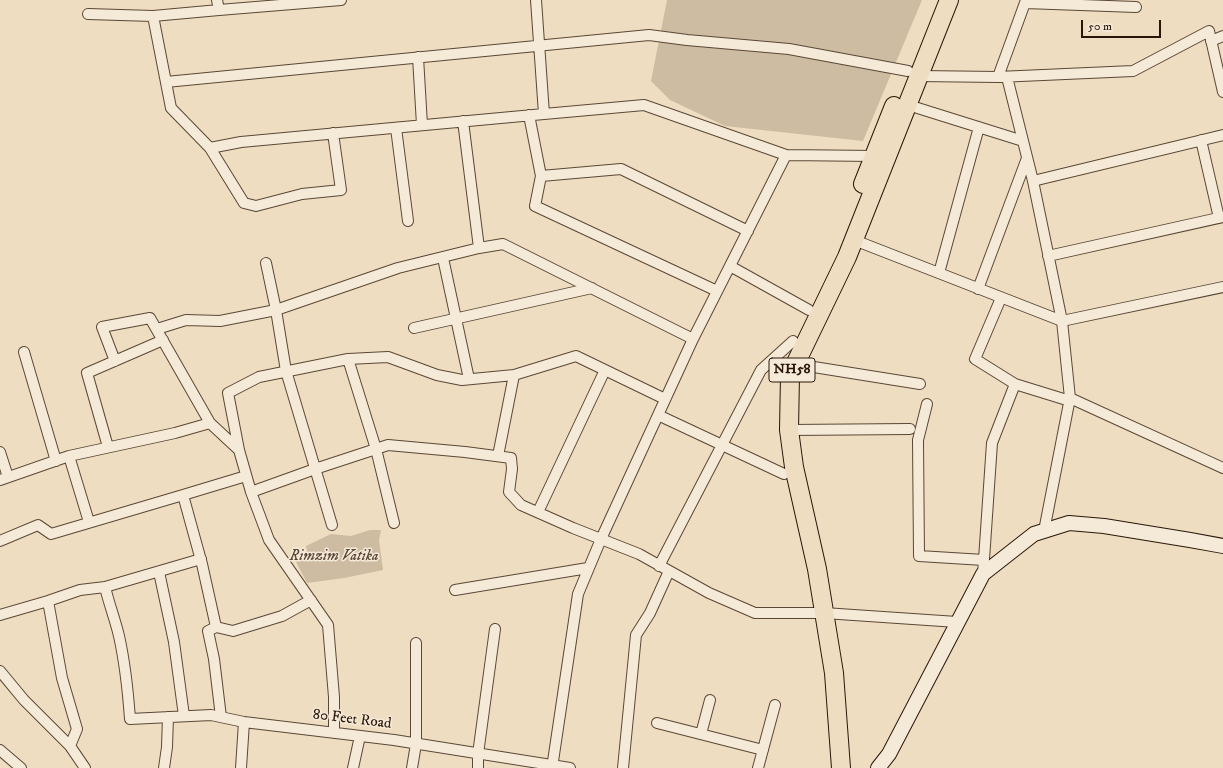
<!DOCTYPE html>
<html>
<head>
<meta charset="utf-8">
<style>
  body { margin:0 }
  #map { position:relative; width:1223px; height:768px; overflow:hidden; background:#efddc1; font-family:"IM FELL DW Pica",serif }
  canvas { display:block }
  .scale { position:absolute; left:1081px; top:20px; width:80px; height:18px; box-sizing:border-box; border:2px solid #291608; border-top:0; padding-left:5px; font-size:12px; line-height:14px; white-space:nowrap; color:#291608; -webkit-text-stroke:3px #f5e9d7; paint-order:stroke }
</style>
</head>
<body>
<div id="map">
<canvas width="1223" height="768"></canvas>
<div class="scale">50 m</div>
</div>
<script>
const context = document.querySelector('canvas').getContext('2d');
context.lineJoin = 'round';
function fill(path, color) { context.fillStyle = color; context.fill(path, 'evenodd'); }
function stroke(path, color, width, dash) { context.strokeStyle = color; context.lineWidth = width; context.lineCap = dash ? 'butt' : 'round'; context.setLineDash(dash || []); context.stroke(path); }
function label(font, color, halo, rows, align = 'center') {
  context.font = font + ' "IM FELL DW Pica",serif'; context.lineWidth = 3; context.setLineDash([]); context.textBaseline = 'middle'; context.strokeStyle = halo; context.fillStyle = color; for (const [text, x, y, turn = 0] of rows) {
    context.save(); context.translate(x, y); context.rotate((+turn || 0) * Math.PI / 180); context.textAlign = isNaN(turn) ? turn : align; if (halo) context.strokeText(text, 0, 0); context.fillText(text, 0, 0); context.restore();
  }
}
const green = new Path2D(`
  M667 0H922L863 141 725 126 670 100 651 81Z
  M370 530H381L379 540 383 570 344 578 307 583 295 560 308 554 306 546 331 534 351 536Z`);
const street = new Path2D(`
  M217 0 219 10 341 0
  M536 0 544 114 644 105 786 155
  M1025 3 1136 7
  M219 10 153 16 171 108 210 148 241 142 544 114
  M88 14 153 16
  M1211 41 1223 36
  M418 57 422 125
  M919 76 998 77 1026 0
  M998 77 1133 71 1209 31 1223 92
  M1007 77 1033 181 1223 135
  M166 82 649 35 687 40 789 49 908 71
  M908 105 1023 141
  M529 115 541 176 535 206 717 291
  M463 121 479 248
  M396 128 408 221
  M1201 140 1219 218
  M210 148 244 203 256 206 302 194 341 190 333 133
  M541 176 621 169 748 231
  M1033 181 1062 321 1070 398 1044 531
  M854 240 1062 321 1223 287
  M1048 256 1223 217
  M443 258 469 379
  M266 263 276 310 286 371 332 525
  M730 266 809 310
  M939 273 979 127
  M978 289 1027 158
  M1001 298 975 359 1015 384
  M414 328 592 288
  M157 329 186 320 220 321 276 310 398 268 479 248 503 244 693 339
  M24 352 56 461
  M348 359 376 449 394 523
  M115 361 102 327 150 318 210 423 239 450 251 492
  M795 364 920 384
  M1070 398 1223 468
  M927 404 918 440 919 556 984 560
  M658 415 784 474
  M789 430 910 429
  M108 447 87 373 163 340
  M239 450 228 393 259 377 348 359 388 357 437 375 462 380 514 375
  M0 452 8 477
  M69 456 89 522
  M498 456 514 375 576 356 665 399
  M0 480 69 456 175 433 210 423
  M183 495 246 476
  M538 512 605 370
  M0 541 38 525 51 534 183 495 202 564 216 627 208 631 214 659 221 717
  M659 566 761 370 793 341
  M159 572 174 642 184 716
  M983 574 992 443 1015 384 1070 401
  M105 587 201 559
  M455 590 588 568
  M48 601 62 678 77 729 70 746
  M0 615 48 601 80 590 105 587C109 604 115 619 119 636 125 663 128 691 130 719L211 715 244 722 394 740 570 768
  M216 627 233 631 282 616 311 600
  M0 671 24 700 70 746 85 768
  M657 723 763 750
  M334 733V697L328 625 269 540 251 492 315 469 388 445 465 452 511 458 512 469 509 492 521 505 573 528 639 554 709 593 755 613H824L957 622
  M701 734 710 700
  M0 750 21 768
  M164 768 167 747 168 717
  M241 768 244 722
  M353 768 360 736
  M412 768 416 744V643
  M478 768V754L495 629
  M552 768 578 594 601 539 693 339 786 155 874 156 878 158
  M623 768 636 635 650 613 669 571
  M758 768 775 705`);
const secondary = new Path2D(`
  M878 768 889 754 983 574 1034 534 1069 523 1104 526 1190 540 1223 546`);
const highway = new Path2D(`
  M863 184 894 106
  M841 768 834 673 817 569 794 467 789 430 790 375 847 257 949 0`);
const shields = [
  [792,370,46]
];
const shieldNames = [
  ["NH58",792,370]
];
const parkNames = [
  ["Rimzim Vatika",334,557]
];
const streetNames = [
  ["80 Feet Road",352,720,7]
];
fill(green, '#cdbba2');
stroke(street, '#5a4836', 12);
stroke(secondary, '#291608', 16);
stroke(highway, '#291608', 20);
stroke(street, '#f5e9d7', 10);
stroke(secondary, '#f5e9d7', 14);
stroke(highway, '#efddc1', 18);
for (const [x, y, w] of shields) { const box = new Path2D(); box.roundRect(x - w / 2, y - 12, w, 24, 3); context.fillStyle = '#f5e9d7'; context.fill(box); stroke(box, '#291608', 1); }
label('bold 14px', '#291608', null, shieldNames);
label('italic 15px', '#5a4836', '#f5e9d7', parkNames);
label('15px', '#291608', '#f5e9d7', streetNames);
</script>
</body>
</html>
